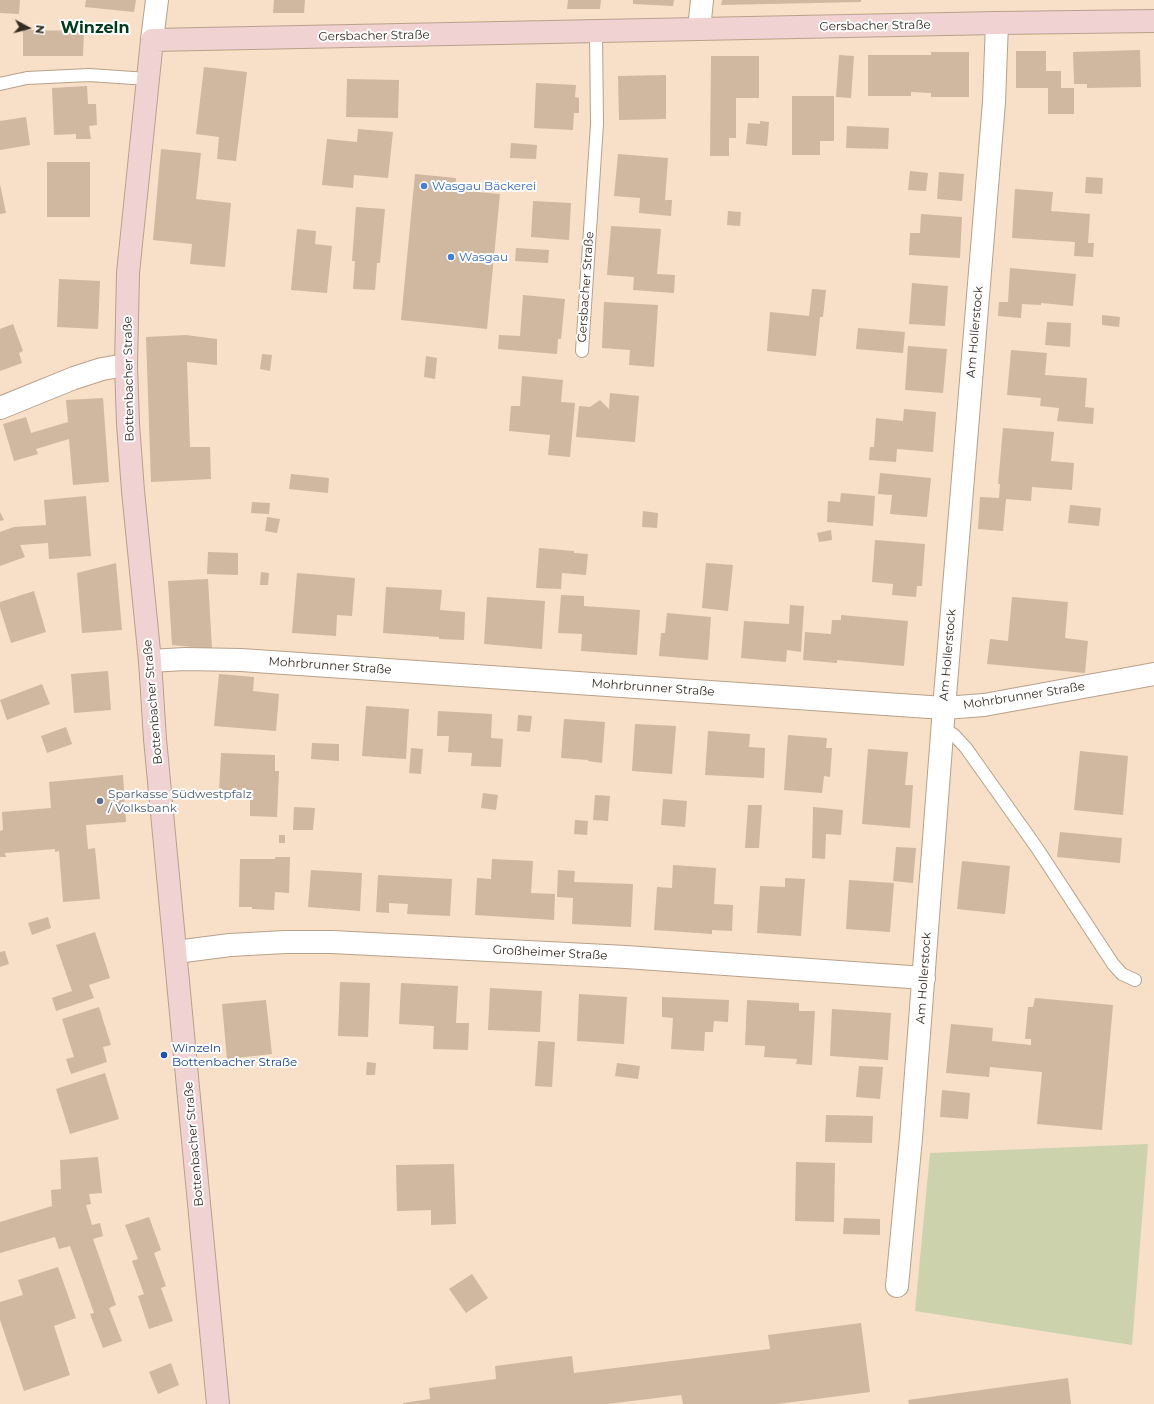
<!DOCTYPE html>
<html>
<head>
<meta charset="utf-8">
<style>
  body { margin:0 }
  #map { position:relative; width:1154px; height:1404px; overflow:hidden; background:#f8dfc7; font-family:Montserrat,sans-serif }
  canvas { display:block }
  .north { position:absolute; left:8px; top:8px; width:40px; height:40px; -webkit-text-stroke:3px #fff; paint-order:stroke; rotate:97deg; font-size:11px; font-weight:700; line-height:16px; text-align:center; color:#352c23 }
  .north::after { content:''; display:block; margin:auto; width:14px; height:18px; background:#352c23; clip-path:polygon(50% 0,100% 100%,50% 72%,0 100%) }
</style>
</head>
<body>
<div id="map">
<canvas width="1154" height="1404"></canvas>
<div class="north">N</div>
</div>
<script>
const context = document.querySelector('canvas').getContext('2d');
context.lineJoin = 'round';
function fill(path, color) { context.fillStyle = color; context.fill(path, 'evenodd'); }
function stroke(path, color, width, dash) { context.strokeStyle = color; context.lineWidth = width; context.lineCap = dash ? 'butt' : 'round'; context.setLineDash(dash || []); context.stroke(path); }
function label(font, color, halo, rows, align = 'center') {
  context.font = font + ' Montserrat,sans-serif'; context.lineWidth = 4; context.setLineDash([]); context.textBaseline = 'middle'; context.strokeStyle = halo; context.fillStyle = color; for (const [text, x, y, turn = 0] of rows) {
    context.save(); context.translate(x, y); context.rotate((+turn || 0) * Math.PI / 180); context.textAlign = isNaN(turn) ? turn : align; if (halo) context.strokeText(text, 0, 0); context.fillText(text, 0, 0); context.restore();
  }
}
const green = new Path2D(`
  M1148 1144 1132 1345 915 1311 930 1153Z`);
const building = new Path2D(`
  M0 0H20L19 14 0 13Z
  M86 0H136L134 12 85 7Z
  M274 0H305L304 13H273Z
  M568 0H601L600 9H567Z
  M633 0H674L673 6 633 4Z
  M722 0H861V2L721 5Z
  M23 30 84 31 83 56H23Z
  M1140 50 1141 87 1087 88V84H1074L1073 52Z
  M1016 51H1046V71H1061V88H1074V114H1048V88H1016Z
  M931 52H969V97H931V93L911 92V96H868V55H931Z
  M839 55 854 56 851 98 836 97Z
  M711 56H759V98H736V138H729V156H710Z
  M204 67 247 72 236 161 217 159 219 137 196 134Z
  M666 75V119L619 120 618 76Z
  M347 79 399 80 398 118 346 117Z
  M536 83 576 85 575 97 579 98V113H574L573 130 534 128Z
  M87 86 88 104H96L97 125 89 126 91 139H76V134L54 135 52 88Z
  M792 96H834V141H820V155H792Z
  M26 117 30 145 0 150V121Z
  M760 121 769 122 767 146 746 144 748 123 760 124Z
  M847 126 889 128 888 149 846 148Z
  M358 129 393 132 388 178 354 175 353 188 322 185 327 139 357 142Z
  M511 143 537 145 536 159 510 158Z
  M161 149 201 153 196 199 231 203 225 267 190 264 192 244 153 240Z
  M618 154 668 158 665 200H672L671 216 639 213 640 198 614 196Z
  M47 162H90V217H47Z
  M910 171 928 173 926 191 908 190Z
  M939 172 964 174 962 201 937 199Z
  M415 174 456 178 455 190 500 194 487 329 401 320Z
  M1086 177 1103 178 1102 194 1085 193Z
  M0 184 6 213 0 214Z
  M1015 189 1053 192 1051 211 1090 214 1088 243H1094L1093 257 1074 256 1075 242 1012 238Z
  M533 201 571 203 569 240 531 237Z
  M356 207 385 209 380 263H377L375 290 353 289 355 261H352Z
  M728 211 741 212 740 226 727 225Z
  M921 214 962 217 960 258 909 255 910 233H920Z
  M611 226 661 229 657 274 675 275 674 293 633 290 634 277 607 275Z
  M297 229 316 231 315 244 332 246 327 293 291 290Z
  M516 248 549 250 548 263 515 261Z
  M1010 268 1076 274 1073 306 1041 303V305L1022 304 1021 318 998 316 999 302H1008Z
  M59 279 100 281 98 329 57 327Z
  M912 283 948 286 945 326 909 324Z
  M812 289 826 290 823 317H820L816 356 767 351 770 312 809 316Z
  M523 295 565 299 561 339H558L557 354 498 349 499 335 520 336Z
  M604 302 658 305 654 367 629 365 630 350 602 348Z
  M1102 315 1120 317 1119 327 1102 325Z
  M1047 322 1071 323 1070 347 1045 345Z
  M13 324 23 351 19 353 22 363 0 371V329Z
  M858 328 905 332 903 353 856 349Z
  M186 335 217 339V365L187 362 190 447H210L211 479 151 482 146 337Z
  M908 346 947 349 943 393 905 390Z
  M1011 350 1047 353 1045 375 1087 378 1085 407 1094 408 1093 424 1057 421 1059 408 1040 406 1041 398 1007 395Z
  M262 354 272 355 270 371 260 369Z
  M426 356 437 358 435 379 424 377Z
  M522 376 563 380 561 402 575 403 570 457 548 455 550 435 509 431 511 406H520Z
  M610 393 639 396 635 442 576 437 579 406 590 407 600 400 609 409Z
  M103 398 109 482 73 485 69 439 36 449 38 454 14 461 3 424 26 417 31 433 68 422 66 400Z
  M904 409 936 412 933 452 897 449 896 462 869 460 870 447H874L876 418 903 421Z
  M1003 428 1054 432 1051 461 1074 463 1072 490 1032 487 1031 501 1006 499 1003 531 978 529 980 497 999 498 1000 484H998Z
  M880 473 931 478 927 517 890 514 892 495 878 494Z
  M291 474 329 478 328 493 289 489Z
  M841 493 875 496 873 526 827 522 828 501 840 502Z
  M86 496 91 556 49 559 48 543 20 545 25 557 0 566V532L14 527 46 525 44 500Z
  M252 502 270 503 269 514 251 513Z
  M1070 505 1101 508 1099 526 1068 523Z
  M643 511 658 513 657 528 642 527Z
  M0 512 4 520 0 521Z
  M267 517 280 519 277 533 265 531Z
  M831 530 832 540 819 542 817 533Z
  M875 540 925 544 922 586H917L916 597 892 595 893 584 872 582Z
  M539 548 574 551V553L588 554 586 575 562 573 561 589 536 588Z
  M208 552 238 553V575L207 574Z
  M116 563 122 630 82 633 77 573Z
  M706 563 733 565 728 611 702 608Z
  M261 572 269 573 268 585H260Z
  M297 573 355 578 352 616 337 615 336 636 292 633Z
  M208 579 212 649 172 645 168 581Z
  M386 587 442 590 440 610 465 612 464 640 439 639V637L383 633Z
  M34 591 46 632 11 643 0 608V602Z
  M561 595 584 596V606L640 610 637 655 581 651 582 634 558 633Z
  M487 597 545 601 542 649 484 644Z
  M1012 597 1068 602 1065 638 1088 641 1085 673 987 664 990 639 1008 641Z
  M790 605 804 606 801 652 787 650 786 662 741 658 744 621 789 624Z
  M667 613 711 617 708 660 659 656 661 633H665Z
  M841 615 908 621 904 666 837 660V663L803 660 805 632 831 634 832 620H841Z
  M108 671 111 710 74 713 71 674Z
  M219 674 254 677 253 691 279 694 276 731 214 726Z
  M42 684 50 704 7 720 0 700Z
  M366 706 409 709 406 759 362 756Z
  M438 711 492 714 491 738 503 739 501 767 471 766 472 753 448 752 449 736H437Z
  M518 715 532 716 530 732 517 731Z
  M564 719 605 722 602 763 588 761V760L561 758Z
  M635 724 676 726 672 774 632 771Z
  M66 727 72 744 47 753 41 736Z
  M708 731 750 734 749 747 765 748 764 778 705 775Z
  M788 735 827 738 826 748H832L830 777 824 776 822 793 784 790Z
  M312 743 339 744V761L311 759Z
  M411 748 423 749 421 774 409 773Z
  M868 749 908 752 905 785H913L910 828 862 824Z
  M1080 751 1128 756 1123 815 1074 810Z
  M221 753 275 755V771H279L277 817 250 816V793L219 792Z
  M123 775 126 822 86 825 88 849 95 848 100 899 63 902 59 851 55 852V849L5 853 6 857H0V831L3 830 2 812 51 808 49 782Z
  M483 793 498 795 496 810 481 808Z
  M595 795 610 796 608 821 593 820Z
  M663 799 687 801 685 827 661 825Z
  M748 805H762L759 848H745Z
  M294 807 315 808 313 830H293Z
  M813 807 843 810 841 835 826 834 825 859 812 858Z
  M575 820 588 821 587 835 574 834Z
  M1060 832 1122 838 1120 863 1057 857Z
  M279 835H285V843H279Z
  M896 847 916 848 913 883 893 881Z
  M275 857H290L289 893 275 892 274 910 252 909V907H239L240 859H275Z
  M492 859 533 861 531 893 555 894 554 920 475 915 477 878 491 879Z
  M962 861 1010 866 1005 914 957 909Z
  M673 865 716 868 714 904 733 905 732 931 712 930V934L654 930 657 887 672 888Z
  M311 870 362 873 360 911 308 907Z
  M558 870 575 871 574 882 633 884 631 927 572 924 573 898 557 897Z
  M378 875 452 879 450 916 407 914 408 904 389 903V913L376 912Z
  M785 878 805 879 801 936 757 933 760 886 785 887Z
  M849 880 894 883 890 932 846 929Z
  M48 917 51 928 32 935 28 923Z
  M95 932 110 978 89 985 94 998 56 1011 52 998 72 991 56 945Z
  M5 951 9 964 0 967V952Z
  M340 982 370 983 368 1037 338 1036Z
  M401 983 458 986 456 1023H469L468 1050 433 1049 434 1026 399 1024Z
  M490 988 542 991 540 1032 488 1030Z
  M579 994 627 997 624 1044 577 1041Z
  M662 997 729 1000 728 1022 714 1021 713 1032H705L704 1051 671 1049 673 1018 662 1017Z
  M1035 998 1113 1005 1102 1130 1037 1124 1042 1072 990 1067 989 1077 946 1073 951 1024 993 1028 992 1041 1031 1045V1039H1025L1028 1007H1033Z
  M266 1000 272 1054 227 1059 222 1004Z
  M747 1000 799 1003V1011H815L812 1065 796 1064 797 1059 764 1057 765 1046 745 1045Z
  M99 1007 111 1045 103 1047 107 1062 71 1074 66 1059 74 1057 62 1019Z
  M832 1009 891 1013 888 1060 830 1056Z
  M538 1041 555 1042 552 1087 535 1086Z
  M367 1062 376 1063 375 1075H366Z
  M617 1063 640 1066 638 1079 615 1076Z
  M859 1066 883 1067 880 1099 856 1097Z
  M105 1073 119 1119 70 1134 56 1089Z
  M942 1090 970 1093 968 1119 940 1117Z
  M826 1115 873 1116 872 1143 825 1142Z
  M98 1157 102 1193 89 1194 91 1204 86 1205 92 1225 100 1223 103 1236 93 1239 116 1305 109 1308 122 1341 103 1348 90 1314 94 1313 70 1246 59 1249 55 1237 0 1253V1222L52 1206 51 1190 61 1189 60 1160Z
  M796 1162 835 1163 834 1222 795 1221Z
  M454 1164 456 1224 431 1225V1210L397 1211 396 1165Z
  M149 1217 161 1250 154 1253 166 1286 161 1288 173 1321 149 1329 138 1296 144 1294 132 1261 138 1259 125 1225Z
  M844 1218 880 1219V1235L843 1234Z
  M58 1267 76 1318 54 1326 70 1375 24 1391 0 1320V1302L23 1295 18 1280Z
  M472 1274 488 1298 466 1313 449 1289Z
  M861 1323 870 1392 778 1404H683L681 1395 607 1404H403V1403L430 1399 429 1388 496 1379 495 1366 572 1356 574 1373 770 1349 768 1335Z
  M171 1363 179 1385 158 1394 149 1372Z
  M1068 1378 1071 1404H909L908 1400Z`);
const lane = new Path2D(`
  M0 84 27 78 89 75 148 79
  M582 351 597 124 596 32
  M943 728 954 735 966 748 1037 848 1113 964 1122 974 1135 980`);
const street = new Path2D(`
  M699 29 702 0
  M152 40 157 0
  M0 408 74 378 102 369 126 365
  M150 661 185 659 241 660 944 708 984 705 1154 674
  M176 952 230 945 285 942H332L626 957 924 978
  M897 1286 911 1138 944 708 994 102 997 23`);
const secondary = new Path2D(`
  M218 1404 155 739 150 661 133 491 128 424 126 365 128 273 152 40 997 23 1154 21`);
const markers = [
  [424,186,4,"#3f7fe0"],
  [451,257,4,"#3f7fe0"],
  [100,801,4,"#5c6f8a"],
  [164,1055,4,"#1a4fb4"]
];
const streetNames = [
  ["Gersbacher Straße",875,26,-1],
  ["Gersbacher Straße",374,36,-1],
  ["Gersbacher Straße",586,287,-86],
  ["Am Hollerstock",975,332,-85],
  ["Bottenbacher Straße",129,379,-91],
  ["Am Hollerstock",948,655,-85],
  ["Mohrbrunner Straße",330,666,4],
  ["Mohrbrunner Straße",653,688,4],
  ["Mohrbrunner Straße",1024,696,-9],
  ["Bottenbacher Straße",153,702,-95],
  ["Großheimer Straße",550,953,3],
  ["Am Hollerstock",924,978,-86],
  ["Bottenbacher Straße",194,1144,-95]
];
const shopNames = [
  ["Wasgau Bäckerei",432,186],
  ["Wasgau",459,257]
];
const serviceNames = [
  ["Sparkasse Südwestpfalz",108,794],
  ["/ Volksbank",108,808]
];
const transitNames = [
  ["Winzeln",172,1048],
  ["Bottenbacher Straße",172,1062]
];
const districtNames = [
  ["Winzeln",95,28]
];
fill(green, '#ccd2ac');
fill(building, '#cfb7a0');
stroke(lane, '#b8a18a', 14);
stroke(street, '#b8a18a', 24);
stroke(secondary, '#b8a18a', 24);
stroke(lane, '#fff', 12);
stroke(street, '#fff', 22);
stroke(secondary, '#f0d2d3', 22);
for (const [x, y, r, color] of markers) { const dot = new Path2D(); dot.arc(x, y, r, 0, 2 * Math.PI); context.fillStyle = color; context.fill(dot); stroke(dot, '#fff', 1.5); }
label('12px', '#352c23', '#fff', streetNames);
label('12px', '#366cbe', '#fff', shopNames, 'left');
label('12px', '#4e5e75', '#fff', serviceNames, 'left');
label('12px', '#164399', '#fff', transitNames, 'left');
label('bold 16px', '#003b1b', '#fff', districtNames);
</script>
</body>
</html>
